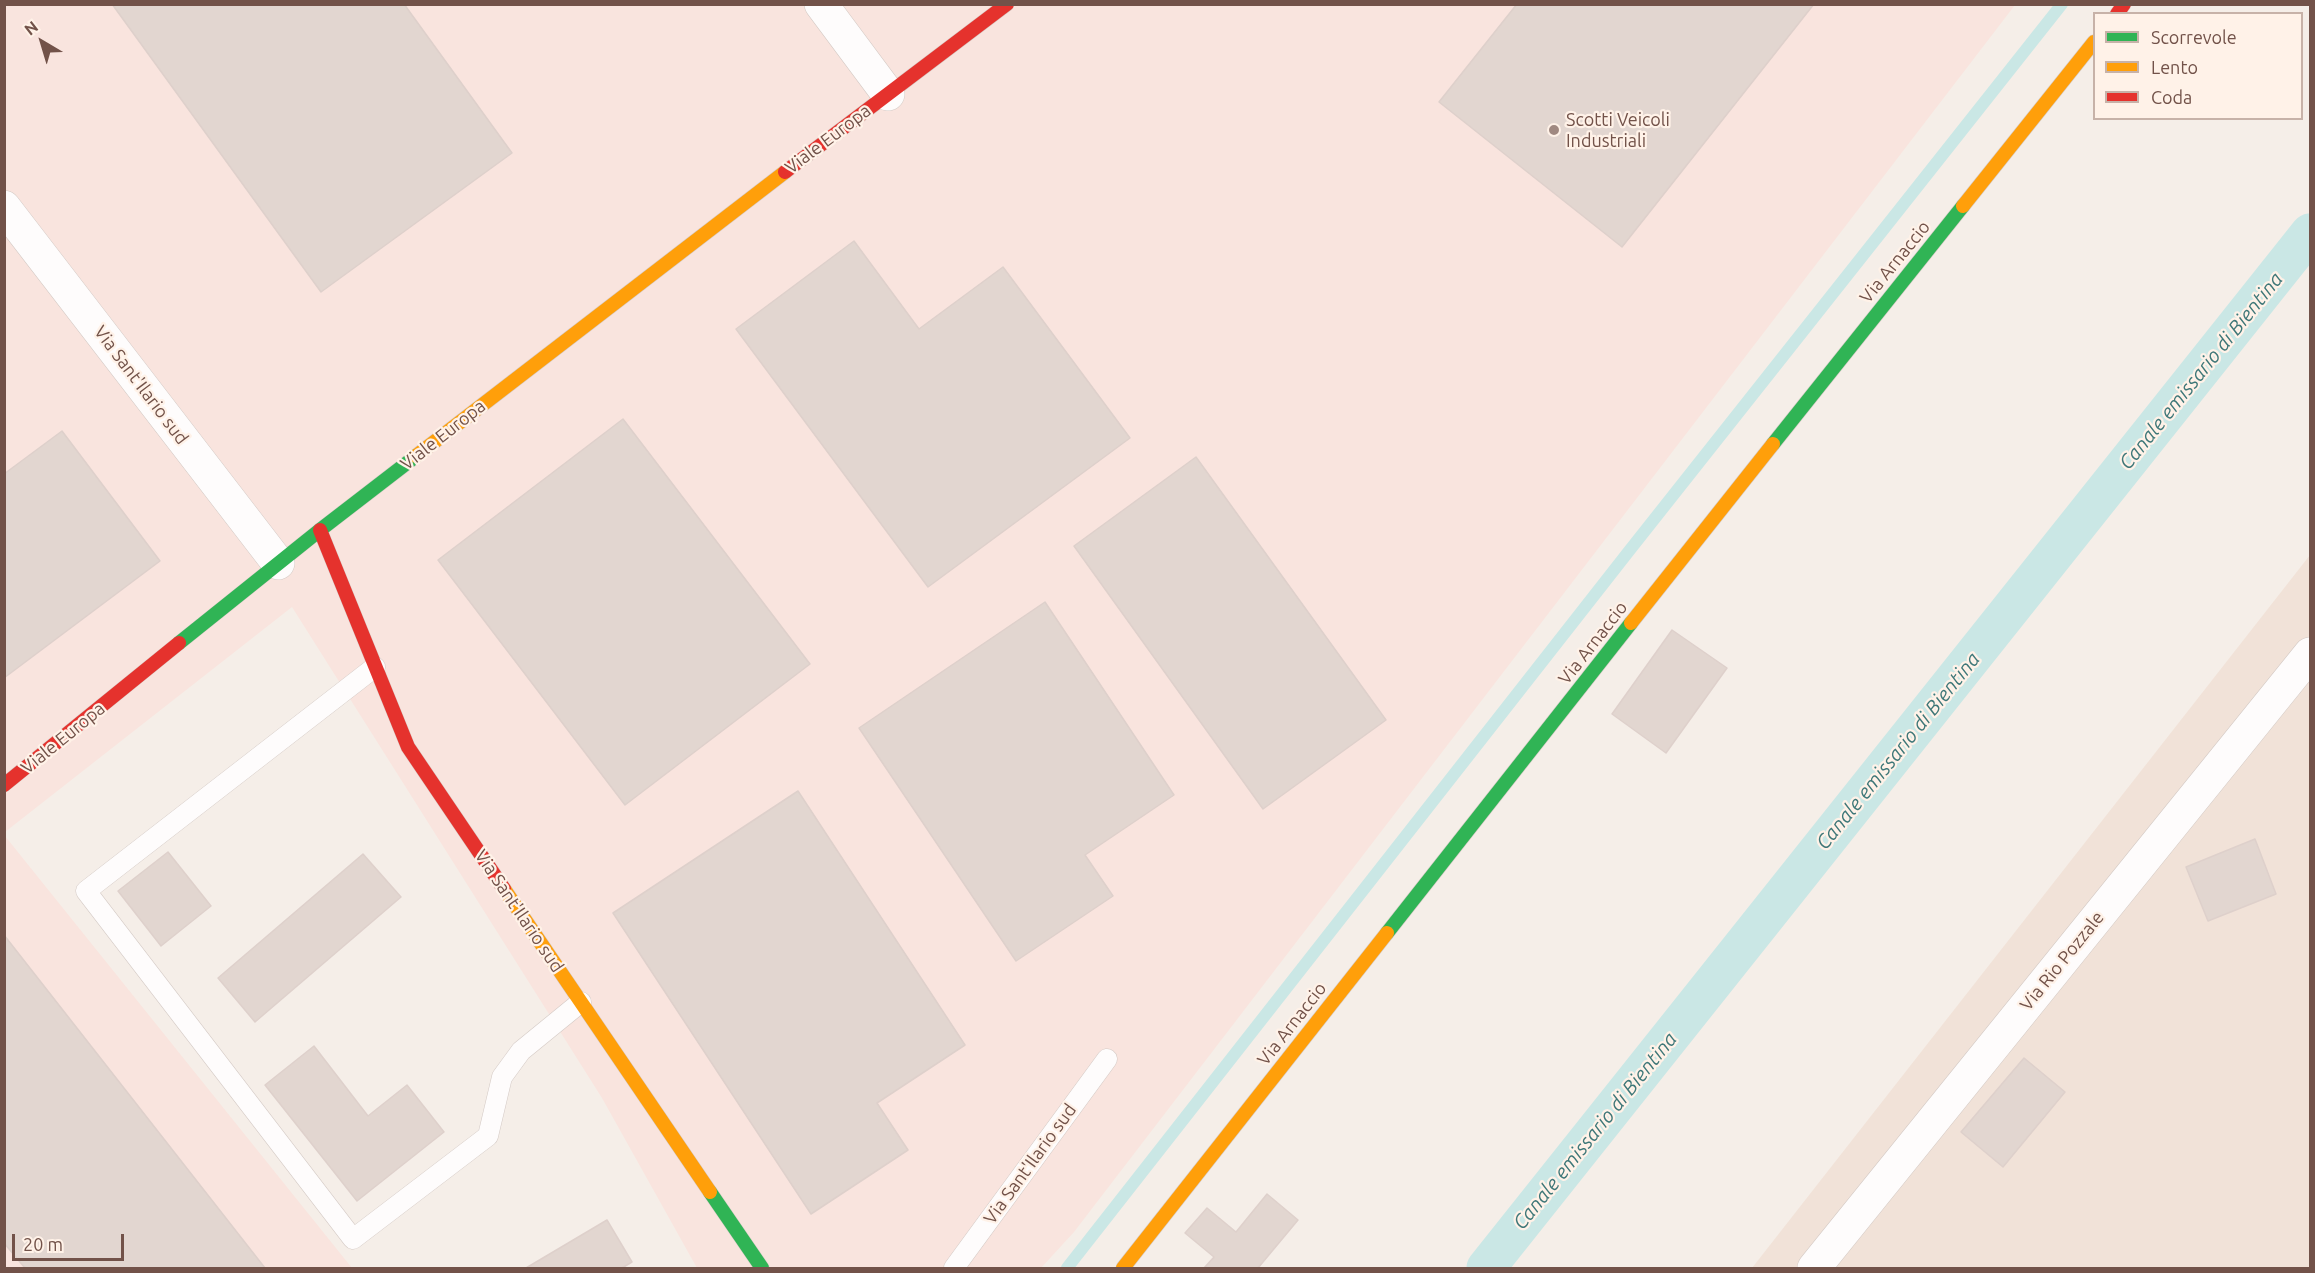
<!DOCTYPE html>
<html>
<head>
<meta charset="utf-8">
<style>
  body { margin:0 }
  #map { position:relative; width:2315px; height:1273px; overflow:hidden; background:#f5eee8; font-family:Ubuntu,sans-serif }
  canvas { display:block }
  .frame { position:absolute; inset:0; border:6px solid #725249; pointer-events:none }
  .legend { position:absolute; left:2093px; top:12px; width:210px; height:108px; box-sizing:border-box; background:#fff2e8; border:2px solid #c7b2a8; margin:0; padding:8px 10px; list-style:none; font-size:18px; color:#725249 }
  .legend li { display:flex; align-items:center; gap:12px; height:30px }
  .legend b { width:30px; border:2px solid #c7b2a8 }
  .north { position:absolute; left:12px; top:12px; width:60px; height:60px; -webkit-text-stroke:4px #fff2e8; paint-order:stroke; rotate:322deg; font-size:16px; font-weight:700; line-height:24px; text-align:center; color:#725249 }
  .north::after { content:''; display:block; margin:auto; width:21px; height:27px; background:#725249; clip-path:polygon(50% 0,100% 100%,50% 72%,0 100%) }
  .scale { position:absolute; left:12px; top:1234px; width:112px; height:27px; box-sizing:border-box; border:3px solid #725249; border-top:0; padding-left:8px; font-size:18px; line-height:21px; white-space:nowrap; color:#725249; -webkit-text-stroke:4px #fff2e8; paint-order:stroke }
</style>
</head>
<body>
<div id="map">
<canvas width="2315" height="1273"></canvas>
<div class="frame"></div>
<ul class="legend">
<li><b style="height:8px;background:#30b455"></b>Scorrevole</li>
<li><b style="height:8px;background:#ff9f0a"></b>Lento</li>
<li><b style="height:8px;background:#e5322d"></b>Coda</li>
</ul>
<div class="north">N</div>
<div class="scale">20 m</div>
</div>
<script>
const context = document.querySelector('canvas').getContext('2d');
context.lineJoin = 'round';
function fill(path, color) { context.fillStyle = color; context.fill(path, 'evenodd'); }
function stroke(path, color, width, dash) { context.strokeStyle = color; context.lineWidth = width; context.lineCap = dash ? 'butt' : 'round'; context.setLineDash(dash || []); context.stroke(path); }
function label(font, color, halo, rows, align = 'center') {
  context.font = font + ' Ubuntu,sans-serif'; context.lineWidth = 4.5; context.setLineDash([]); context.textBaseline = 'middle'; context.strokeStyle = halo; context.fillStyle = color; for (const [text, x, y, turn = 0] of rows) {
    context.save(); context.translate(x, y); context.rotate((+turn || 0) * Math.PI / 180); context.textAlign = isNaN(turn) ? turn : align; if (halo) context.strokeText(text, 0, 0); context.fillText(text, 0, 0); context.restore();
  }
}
const residential = new Path2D(`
  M2310 555V1268H1752Z`);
const commercial = new Path2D(`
  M5 5H2015L1074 1232 1041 1268H697L602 1098 292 607 5 832Z
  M5 836 352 1268H5Z`);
const stream = new Path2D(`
  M1067 1268 1629 551 2062 4`);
const canal = new Path2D(`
  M1486 1268 2310 233`);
const building = new Path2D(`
  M112 4H404L512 153 321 292Z
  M1517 4H1814L1622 247 1439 102Z
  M854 241 919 329 1003 267 1130 438 928 587 736 329Z
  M623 419 810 664 625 805 438 560Z
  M62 431 160 561 4 678V474Z
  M1196 457 1386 720 1263 809 1074 546Z
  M1045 602 1174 795 1085 855 1113 896 1016 961 859 728Z
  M1672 630 1727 668 1666 753 1612 714Z
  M798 791 965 1045 877 1103 908 1150 811 1214 613 913Z
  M2255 839 2276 894 2208 921 2186 867Z
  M168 852 211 906 161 946 118 891Z
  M363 854 401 897 255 1022 218 978Z
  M4 935 265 1268H25L4 1243Z
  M314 1046 368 1116 407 1085 444 1132 357 1201 265 1085Z
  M2024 1058 2065 1092 2003 1167 1961 1132Z
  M1267 1194 1298 1220 1258 1268H1204L1214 1257 1185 1233 1207 1208 1236 1232Z
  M607 1220 632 1262 622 1268H526Z`);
const lane = new Path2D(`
  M375 667 86 891 353 1239 488 1136 502 1077 521 1051 581 1002
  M954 1268 1107 1059`);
const street = new Path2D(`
  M821 4 888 94
  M4 207 278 563
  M1814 1268 2310 654`);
const fast = new Path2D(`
  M1773 444 1963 206
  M179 643 320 530 416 456
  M1387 933 1631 623
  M710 1192 762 1268`);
const slow = new Path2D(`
  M1963 206 2094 42
  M416 456 785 172
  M1631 623 1773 444
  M504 889 710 1192
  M1123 1268 1387 933`);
const jam = new Path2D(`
  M2117 14 2124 4
  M785 172 1007 4
  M320 530 408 747 504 889
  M4 785 179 643`);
const markers = [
  [1554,130,6,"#a08981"]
];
const poiNames = [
  ["Scotti Veicoli",1566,120],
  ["Industriali",1566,141]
];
const streetNames = [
  ["Viale Europa",828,139,-37],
  ["Via Arnaccio",1895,262,-51],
  ["Via Sant'Ilario sud",141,385,53],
  ["Viale Europa",443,435,-38],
  ["Via Arnaccio",1593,643,-52],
  ["Viale Europa",63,738,-39],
  ["Via Sant'Ilario sud",519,911,56],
  ["Via Rio Pozzale",2062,961,-51],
  ["Via Arnaccio",1292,1024,-52],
  ["Via Sant'Ilario sud",1030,1164,-54]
];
const waterNames = [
  ["Canale emissario di Bientina",2201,371,-51],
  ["Canale emissario di Bientina",1898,751,-51],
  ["Canale emissario di Bientina",1595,1131,-51]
];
fill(residential, '#f1e2d8');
fill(commercial, '#f9e4de');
stroke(stream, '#cae7e5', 12);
stroke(canal, '#cae7e5', 39);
fill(building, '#e2d6d0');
stroke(building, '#ded0cb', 1.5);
stroke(lane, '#d4cac5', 21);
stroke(street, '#d4cac5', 34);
stroke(fast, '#d4cac5', 15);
stroke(slow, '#d4cac5', 15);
stroke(jam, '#d4cac5', 15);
stroke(lane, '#fefcfc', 20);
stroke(street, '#fefcfc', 33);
stroke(fast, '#30b455', 14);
stroke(slow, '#ff9f0a', 14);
stroke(jam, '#e5322d', 14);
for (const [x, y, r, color] of markers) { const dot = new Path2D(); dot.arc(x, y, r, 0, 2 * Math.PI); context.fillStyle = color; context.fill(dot); stroke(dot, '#fff2e8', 2); }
label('18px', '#725249', '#fff2e8', poiNames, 'left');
label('18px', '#725249', '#fff2e8', streetNames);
label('italic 20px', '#3e7778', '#fff2e8', waterNames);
</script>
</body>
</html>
